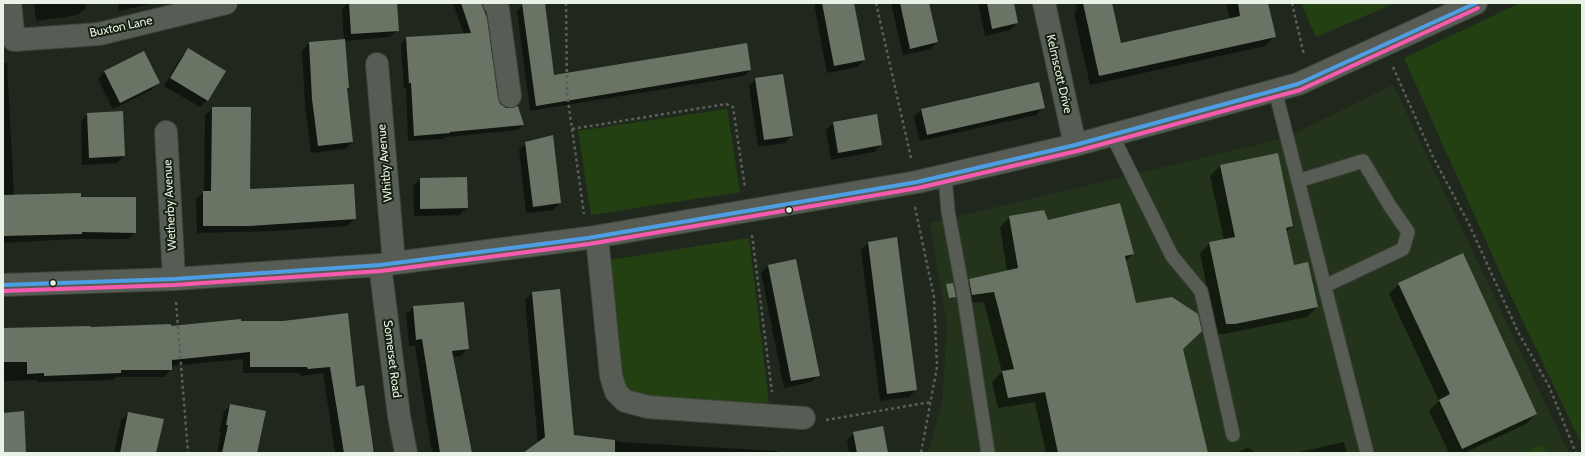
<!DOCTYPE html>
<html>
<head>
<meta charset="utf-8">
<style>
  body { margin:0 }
  #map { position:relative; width:1585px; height:456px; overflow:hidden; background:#20281d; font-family:Cabin,sans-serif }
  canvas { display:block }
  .frame { position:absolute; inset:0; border:4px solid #e9f2e6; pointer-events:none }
</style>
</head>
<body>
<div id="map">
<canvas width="1585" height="456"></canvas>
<div class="frame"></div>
</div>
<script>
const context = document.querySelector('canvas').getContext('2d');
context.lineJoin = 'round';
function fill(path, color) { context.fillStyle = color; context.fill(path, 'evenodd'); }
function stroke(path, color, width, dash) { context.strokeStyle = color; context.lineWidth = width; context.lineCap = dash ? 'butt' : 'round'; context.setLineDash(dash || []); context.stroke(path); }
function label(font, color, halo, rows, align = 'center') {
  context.font = font + ' Cabin,sans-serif'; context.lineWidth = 4; context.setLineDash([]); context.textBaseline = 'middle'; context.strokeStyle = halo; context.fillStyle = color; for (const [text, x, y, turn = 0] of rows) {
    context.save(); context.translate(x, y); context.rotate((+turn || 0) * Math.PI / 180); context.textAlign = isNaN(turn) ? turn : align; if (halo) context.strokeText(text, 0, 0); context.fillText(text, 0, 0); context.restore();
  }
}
const built = new Path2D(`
  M1393 85 1569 453H928L942 404 947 324 930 223 1285 138Z`);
const green = new Path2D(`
  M1301 3H1395L1316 37Z
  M1520 3H1582V445L1503 279 1404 58Z
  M727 109 740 192 591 215 578 131Z
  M749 238 769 403 651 400 628 389 621 377 609 260Z
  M1543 444 1547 453H1524Z`);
const shadow = new Path2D(`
  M34 3H85L86 8 78 15 36 21Z
  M118 3H155L119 11Z
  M348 3H396L398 30 390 37 344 41 348 88 346 90 352 142 345 149 311 153 305 106 302 51 309 43 344 40 342 9Z
  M453 3H480L497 98 500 105 523 125 518 130 446 137 444 139 408 141 406 88H404L401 44 407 38 464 34Z
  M544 3 553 76 750 70 744 76 530 111 517 11 523 5Z
  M814 3H853L864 60 857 67 827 73Z
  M891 3H928L937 42 930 49 903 55Z
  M978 3H1013L1017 23 1010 30 985 36Z
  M1076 3H1111L1120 44 1230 19 1226 3H1267L1275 36 1265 46 1090 85 1074 14 1077 10Z
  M188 50 207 100 200 107 164 86 181 57Z
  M3 63H7L14 196 80 198 135 232 128 239H75L3 243Z
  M105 71 159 83 151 90 113 109 98 79Z
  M756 79 792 135 785 143 758 147 749 86Z
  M1043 107 1036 115 920 141 914 117 921 110Z
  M213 108 249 190 355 218 347 226 272 231 197 233 196 199 204 192 205 115Z
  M88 114 124 156 117 163 82 165 81 121Z
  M876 115 881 145 874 152 831 160 826 130 833 123Z
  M526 143 560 203 553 210 526 213 519 150Z
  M1220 166 1292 226 1286 232 1293 266 1317 307 1307 317 1224 334H1216L1200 253 1210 243 1224 240 1210 176Z
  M466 178 467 208 459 215 414 216 413 186 420 179Z
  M1010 217 1047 221 1133 254 1125 262 1135 304 1182 348 1207 453H1046L1035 402 998 408 992 382 1002 372 984 302 962 304 959 290 969 280 1007 271 1000 227Z
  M897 239 916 390 909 397 880 401 861 250 868 243Z
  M768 266 818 375 811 382 784 388 761 273Z
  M1399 284 1536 414 1526 424 1464 453H1449L1429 411 1439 401 1389 294Z
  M559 290 574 436 619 441V442L778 451V453H533L538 443 525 300 532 293Z
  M414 307 468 348 461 356 453 357 471 453H432L415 346H409L406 314Z
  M240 322H283L355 388 363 387 375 453H335L323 373 301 376 300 373H243V359L171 366V370L164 377H116L113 380 37 382V380L3 381V329L170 328Z
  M231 405 259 444 257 453H217L221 432H219L224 412Z
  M129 413 155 453H114L121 420Z
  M854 433 887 453H849L847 440Z
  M1344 442 1347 453H1294Z
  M1248 448 1257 453H1235Z`);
const building = new Path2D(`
  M349 3H397L399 31 351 34Z
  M461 3H481L487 18 498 98 500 104 506 108H512L518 106 524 125 450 132V133L414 136 411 83H409L406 37 471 33Z
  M522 3H545L554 75 747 43 751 70 536 106Z
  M822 3H854L865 60 834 66Z
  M900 3H929L938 42 910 49Z
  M987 3H1014L1018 23 992 29Z
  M1083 3H1112L1121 43 1240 16 1238 3H1268L1276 37 1099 76Z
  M345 39 349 88H347L353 142 318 146 312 99 309 42Z
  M188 48 226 71 208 101 170 78Z
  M144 51 160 83 120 103 104 71Z
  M783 74 793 136 764 140 755 78Z
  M1039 82 1045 108 927 135 921 109Z
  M212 107H251L250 189 354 184 356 219 249 226H203V191H211Z
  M123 111 125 156 89 158 87 113Z
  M877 114 882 145 838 153 833 122Z
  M553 135 561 203 533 207 525 142Z
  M1278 153 1293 226 1286 228 1294 265 1308 262 1318 307 1235 324H1226L1209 242 1235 237 1220 165Z
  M467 177 468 208 420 209V178Z
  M81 193V197H136V233L82 232V234L3 236V195Z
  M1120 203 1134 254 1125 256 1136 303 1172 297 1198 314 1202 331 1183 349 1208 453H1058L1045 392 1008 398 1002 371 1014 369 994 292 972 295 969 279 1018 268 1009 216 1044 210 1048 220Z
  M897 237 917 390 887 394 868 242Z
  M1463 253 1537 414 1462 449 1439 400 1450 394 1398 283Z
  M796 259 820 376 791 381 768 265Z
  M953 283 956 297 949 298 946 284Z
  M560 289 574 435 615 440V453H523L545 437 532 292Z
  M464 302 469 349 452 351 472 453H440L422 339 416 340 413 306Z
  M348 313 356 387 364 385 374 453H344L330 367 308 369 307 367H250V352L172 360V370H121V373L44 376V373L27 374V362H3V328L90 326V327L171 324V326L241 319V321H283Z
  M230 404 266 411 257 453H222L228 425H226Z
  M24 411 26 453H3V413Z
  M128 412 164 419 156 453H120Z
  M883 426 888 453H857L853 432Z`);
const path = new Path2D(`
  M566 3 567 93 584 214
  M876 3 911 158
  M1292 3 1304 55
  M1393 67 1433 157 1469 224 1518 332 1549 386 1576 453
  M572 129 726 104 733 107 745 188
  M915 207 934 297 937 367 921 453
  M752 235 772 392
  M176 302 188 453
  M826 420 931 402`);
const service = new Path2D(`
  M1275 90 1367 453
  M1112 135 1172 256 1201 291 1233 435
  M945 176 948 211 964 297 988 453
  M1298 181 1363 161 1390 206 1408 232 1403 249 1325 286`);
const minor = new Path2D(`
  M10 3 14 40 99 34 226 3
  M494 3 498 9 510 96
  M1044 3 1075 145
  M377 64 394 263
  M166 132 174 279
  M597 237 611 376 616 392 625 401 648 407 804 418
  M380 265 399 416 406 453
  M3 285 174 279 380 265 588 238 917 182 1075 145 1298 84 1476 3`);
const bus1 = new Path2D(`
  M3 285 174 279 380 265 588 238 917 182 1075 145 1298 84 1476 3`);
const bus2 = new Path2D(`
  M3 291 174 285 381 271 589 244 918 188 1077 151 1300 90 1478 8`);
const markers = [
  [789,210,3.5,"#e9f2e6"],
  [53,283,3.5,"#e9f2e6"]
];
const streetNames = [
  ["Buxton Lane",121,27,-12],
  ["Kelmscott Drive",1059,74,77],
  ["Whitby Avenue",385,163,-95],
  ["Wetherby Avenue",170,205,-93],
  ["Somerset Road",392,359,83]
];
fill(built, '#23331c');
fill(green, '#234013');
fill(shadow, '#0007');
fill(building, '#697464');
stroke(service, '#3f453c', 15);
stroke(minor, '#3f453c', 24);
stroke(path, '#5a5e58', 2.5, [3, 3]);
stroke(service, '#575d55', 13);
stroke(minor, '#575d55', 22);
stroke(bus1, '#4d9ee5', 4);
stroke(bus2, '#f75aaf', 4);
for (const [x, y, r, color] of markers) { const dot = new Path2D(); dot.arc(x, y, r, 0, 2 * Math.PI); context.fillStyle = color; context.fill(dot); stroke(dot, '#162210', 1.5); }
label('12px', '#e9f2e6', '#162210', streetNames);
</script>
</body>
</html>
